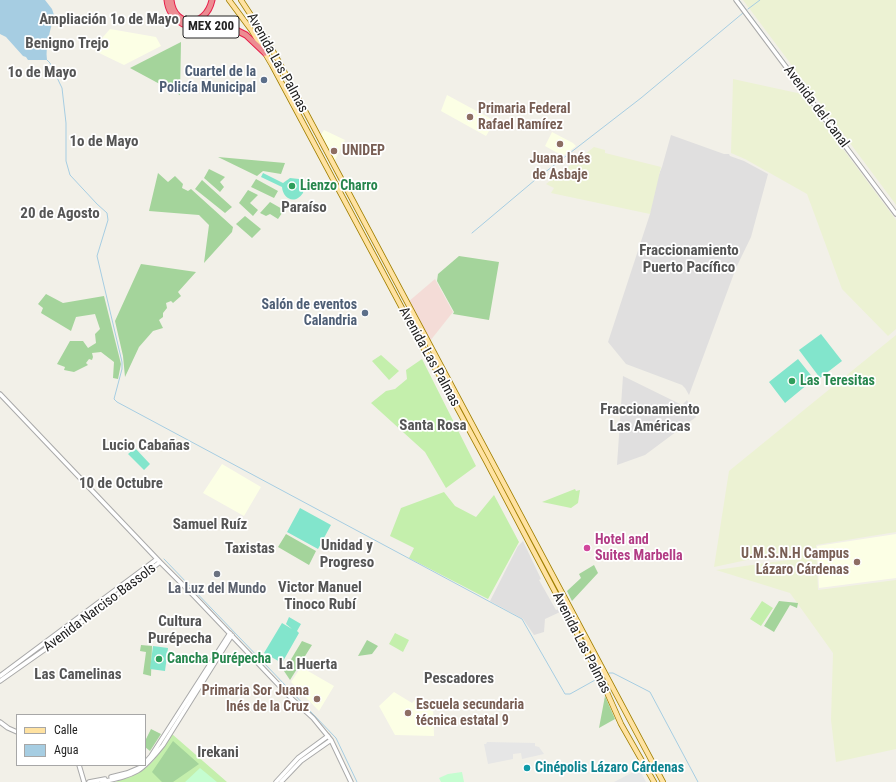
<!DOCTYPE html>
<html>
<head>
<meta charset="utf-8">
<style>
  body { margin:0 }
  #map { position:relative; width:896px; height:782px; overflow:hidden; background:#f2f0e8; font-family:"Roboto Condensed",sans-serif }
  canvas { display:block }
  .legend { position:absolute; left:16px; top:714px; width:130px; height:52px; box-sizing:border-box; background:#fff; border:1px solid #a7a7a7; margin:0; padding:5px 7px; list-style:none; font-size:12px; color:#222 }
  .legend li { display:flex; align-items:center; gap:8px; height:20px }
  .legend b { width:20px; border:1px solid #a7a7a7 }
</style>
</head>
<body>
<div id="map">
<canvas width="896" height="782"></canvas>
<ul class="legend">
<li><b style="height:5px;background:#ffe2a1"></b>Calle</li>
<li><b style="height:11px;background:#a6cde2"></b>Agua</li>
</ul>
</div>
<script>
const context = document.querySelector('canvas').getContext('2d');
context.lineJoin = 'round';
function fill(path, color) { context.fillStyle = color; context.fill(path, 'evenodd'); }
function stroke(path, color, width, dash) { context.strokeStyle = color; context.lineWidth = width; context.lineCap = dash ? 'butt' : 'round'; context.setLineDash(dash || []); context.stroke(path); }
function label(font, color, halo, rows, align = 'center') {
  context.font = font + ' "Roboto Condensed",sans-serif'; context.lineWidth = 3.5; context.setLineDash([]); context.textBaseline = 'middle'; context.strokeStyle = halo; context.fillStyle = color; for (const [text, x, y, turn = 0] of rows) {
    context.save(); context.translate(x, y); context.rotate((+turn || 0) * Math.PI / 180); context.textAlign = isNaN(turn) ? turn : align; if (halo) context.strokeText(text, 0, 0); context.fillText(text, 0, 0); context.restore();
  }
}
const residential = new Path2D(`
  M671 135 724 154H729L730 156 744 161 768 174 751 237 736 268 689 395 685 388 682 385 626 364 608 342 650 214 651 193 662 167Z
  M623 376 682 405 687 400 696 417 645 455 617 465Z
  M523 541 541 579 539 580 556 610 559 609 560 612 545 619 544 632 534 635 523 619 490 601 518 546Z`);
const commercial = new Path2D(`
  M435 279 453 312 430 341 408 302Z`);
const education = new Path2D(`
  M110 29 156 37 161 46 124 65 95 51 103 37Z
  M447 95 495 121 486 136 441 111Z
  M324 130 345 140 334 162 320 136Z
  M552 132 573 143 576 146 563 156 545 146Z
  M222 464 261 487 244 516 203 493Z
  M896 534V578L819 588 817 546Z
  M301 667 334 686 319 711 291 682Z
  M394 692 412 703 415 700 424 707 433 702 434 736 395 735 379 706Z`);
const farmland = new Path2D(`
  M743 0H896V205L894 202Z
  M733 79 802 94 896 220V329L888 336 842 289 807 194 745 159 731 153Z
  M594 147 605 150V153L661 167 650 214 551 193 554 188 546 184Z
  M896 335V532L816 545 818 590 896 580V749L836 762 831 720 833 653 790 593 716 570 795 559 794 550 714 567 729 471Z`);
const grass = new Path2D(`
  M381 355 399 371 389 380 372 361Z
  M422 359 476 466 446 488 425 452 371 403 386 391 395 389 407 379 406 370Z
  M575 489 576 491 580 490 578 503 571 508 542 502Z
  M444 492 455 506 476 517 494 495 519 542 488 599 409 558 414 548 390 536 401 508Z
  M762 601 773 608 761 626 750 619Z
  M395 633 409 640 403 652 389 644Z
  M172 734 227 782H115C150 772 153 762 172 734Z`);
const forest = new Path2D(`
  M181 42 180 95 130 68Z
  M218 157 285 163 281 174 263 171 257 176Z
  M209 169 225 177 220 182 224 187 220 192 204 178Z
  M158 173 168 182 175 176 183 184 182 188 188 191 191 189 233 227 232 232 204 263 209 225 199 215 149 211Z
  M256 179 278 191 274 198 251 187Z
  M202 180 232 207 225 213 195 189Z
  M248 190 258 195 250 203 258 210 253 216 239 203Z
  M270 202 284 210 278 219 270 214 266 216 260 213Z
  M245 216 261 229 252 238 236 224Z
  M459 256 499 262 489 320 453 314 454 312 437 281 438 274Z
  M141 264 196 272 178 292 181 296 173 303 171 301 166 303 167 308 163 313V317L159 320 163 328 153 331 139 347 125 377 123 356 115 321Z
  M46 294 63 303 104 296 121 364 118 379 113 378 114 362 101 352 92 353 93 357 92 360 89 359 86 363 88 365 74 372 64 370 65 367 57 364 70 341H83L88 348 96 343 95 334 100 329 95 314 76 317 71 331 41 313 43 308 38 304Z
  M286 534 316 551 309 565 278 547Z
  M594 565 598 573 572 601 567 591 581 578 579 574Z
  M779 601 798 603 797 608 790 605 774 632 764 626Z
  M367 640 378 646 372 654 358 656Z
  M302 641 312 645 290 680 284 671Z
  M141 645 152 646 151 676 143 674 146 652 140 651Z
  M605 696 615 719 599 728Z
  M151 729 161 734 150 751 145 747V741Z
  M173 741 199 764 173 782H162L152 772Z`);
const park = new Path2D(`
  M200 768 217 782H185Z
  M462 772 464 782H441L439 778 448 774Z`);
const pitch = new Path2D(`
  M263 173 283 183 290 178 299 179 304 186 303 193C295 205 283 199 282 187L261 177Z
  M821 334 842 361 820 378 799 350Z
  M798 359 814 379 785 403 769 382Z
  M135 448 150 464 144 470 128 454Z
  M300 508 331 525 318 549 287 532Z
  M289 617 301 624 297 631 299 633 282 663 264 653 282 623 292 629 286 624Z
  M153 646 168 648 165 671 150 669Z`);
const parking = new Path2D(`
  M487 742 535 743V746L539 747 544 754 522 759 521 753 513 754V759L488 764 484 744H486Z
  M639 769 646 782H614Z`);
const water = new Path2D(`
  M0 0H45L52 9 54 15C51 29 45 45 47 60H28L26 57 23 56 6 37 0 34Z`);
const stream = new Path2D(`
  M739 0 834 128
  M748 9 760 0
  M47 60 50 63 62 88 66 123V161L70 175 97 204 107 213 108 220 97 256 122 362V369L114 399 117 402 522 619 565 694H570L597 679
  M472 233 535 180 641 98 743 13
  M164 559 336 738 357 782
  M609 673H613L650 692 698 782`);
const minor = new Path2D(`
  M736 0 896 214
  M0 394 160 562 195 597 292 699 313 718 331 740 351 782
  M0 676 157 559
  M0 681 54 643 160 562
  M0 722 8 728 17 732
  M145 763 151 756 230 633
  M79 765 84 782
  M111 777 127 773 141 767
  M89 782 105 779
  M102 782C137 774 141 773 163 745L232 635
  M276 782 298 758 328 736
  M281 782 301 761 331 740`);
const major = new Path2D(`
  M229 0 252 31 272 65 426 353 441 378 486 461 601 679 621 724 654 782
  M241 0 264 35 279 62 663 782`);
const highway = new Path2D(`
  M167 0C168 11 173 18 183 24L236 30 246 35 265 53
  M171 0C174 28 206 28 212 0`);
const markers = [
  [264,80,4,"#5c6f8a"],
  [470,117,4,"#8d6e63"],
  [560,144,4,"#8d6e63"],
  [334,151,4,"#8d6e63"],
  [292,186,4,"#2e9e5b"],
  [365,313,4,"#5c6f8a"],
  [792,381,4,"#2e9e5b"],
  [587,548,4,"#d1479c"],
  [857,562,4,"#8d6e63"],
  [217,574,4,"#6b7280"],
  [159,659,4,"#2e9e5b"],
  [317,699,4,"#8d6e63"],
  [408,713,4,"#8d6e63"],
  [527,768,4,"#0f9aa8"]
];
const shields = [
  [211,27,56]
];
const shieldNames = [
  ["MEX 200",211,27]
];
const streetNames = [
  ["Avenida Las Palmas",277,63,61],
  ["Avenida del Canal",816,107,53],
  ["Avenida Las Palmas",429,357,61],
  ["Avenida Narciso Bassols",100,608,-37],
  ["Avenida Las Palmas",581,643,63]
];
const serviceNames = [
  ["Cuartel de la",256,72],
  ["Policía Municipal",256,88],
  ["Salón de eventos",357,305],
  ["Calandria",357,321]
];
const educationNames = [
  ["Primaria Federal",478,109],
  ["Rafael Ramírez",478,125],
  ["UNIDEP",342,151],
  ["Juana Inés",560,159,"center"],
  ["de Asbaje",560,175,"center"],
  ["U.M.S.N.H Campus",849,554,"right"],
  ["Lázaro Cárdenas",849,570,"right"],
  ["Primaria Sor Juana",309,691,"right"],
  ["Inés de la Cruz",309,707,"right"],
  ["Escuela secundaria",416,705],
  ["técnica estatal 9",416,721]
];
const leisureNames = [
  ["Lienzo Charro",300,186],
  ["Las Teresitas",800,381],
  ["Cancha Purépecha",167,659]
];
const hotelNames = [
  ["Hotel and",595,540],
  ["Suites Marbella",595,556]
];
const worshipNames = [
  ["La Luz del Mundo",217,589]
];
const cultureNames = [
  ["Cinépolis Lázaro Cárdenas",535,768]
];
const neighbourhoodNames = [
  ["Ampliación 1o de Mayo",109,20],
  ["Benigno Trejo",67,44],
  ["1o de Mayo",42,73],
  ["1o de Mayo",104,142],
  ["Paraíso",304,208],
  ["20 de Agosto",60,214],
  ["Fraccionamiento",689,251],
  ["Puerto Pacífico",689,268],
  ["Fraccionamiento",650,410],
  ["Las Américas",650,427],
  ["Santa Rosa",433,426],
  ["Lucio Cabañas",146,446],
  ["10 de Octubre",121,484],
  ["Samuel Ruíz",210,525],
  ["Unidad y",347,546],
  ["Progreso",347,563],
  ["Taxistas",250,549],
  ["Victor Manuel",320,588],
  ["Tinoco Rubí",320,605],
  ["Cultura",180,622],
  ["Purépecha",180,639],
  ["La Huerta",308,665],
  ["Las Camelinas",78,675],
  ["Pescadores",459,679],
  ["Irekani",218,753]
];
fill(residential, '#e0dfdf');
fill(commercial, '#f4dcd7');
fill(education, '#fcffe5');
fill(farmland, '#ecf2d3');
fill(grass, '#c4efac');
fill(forest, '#a4d49b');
fill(park, '#c5fdd0');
fill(pitch, '#82e5cc');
fill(parking, '#e6e6e6');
fill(water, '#a6cde2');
stroke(stream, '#a6cde2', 1);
stroke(minor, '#a9a9a9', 5.5);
stroke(major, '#a07f00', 6);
stroke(highway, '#e71f4a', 7);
stroke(minor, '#fff', 3.5);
stroke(major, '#ffe2a1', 4.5);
stroke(highway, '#ed8c92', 5);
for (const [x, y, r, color] of markers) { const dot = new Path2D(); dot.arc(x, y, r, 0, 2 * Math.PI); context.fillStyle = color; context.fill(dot); stroke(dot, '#fff', 1.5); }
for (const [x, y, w] of shields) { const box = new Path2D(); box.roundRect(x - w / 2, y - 11, w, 22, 3); context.fillStyle = '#fff'; context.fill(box); stroke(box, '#222', 1); }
label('bold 13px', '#222', null, shieldNames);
label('14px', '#222', '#fff', streetNames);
label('bold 14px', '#4e5e75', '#fff', serviceNames, 'right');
label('bold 14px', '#785e54', '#fff', educationNames, 'left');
label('bold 14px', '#27864d', '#fff', leisureNames, 'left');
label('bold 14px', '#b23c85', '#fff', hotelNames, 'left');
label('bold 14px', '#5b616d', '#fff', worshipNames);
label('bold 14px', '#0d838f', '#fff', cultureNames, 'left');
label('bold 15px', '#555', '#fff', neighbourhoodNames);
</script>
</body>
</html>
